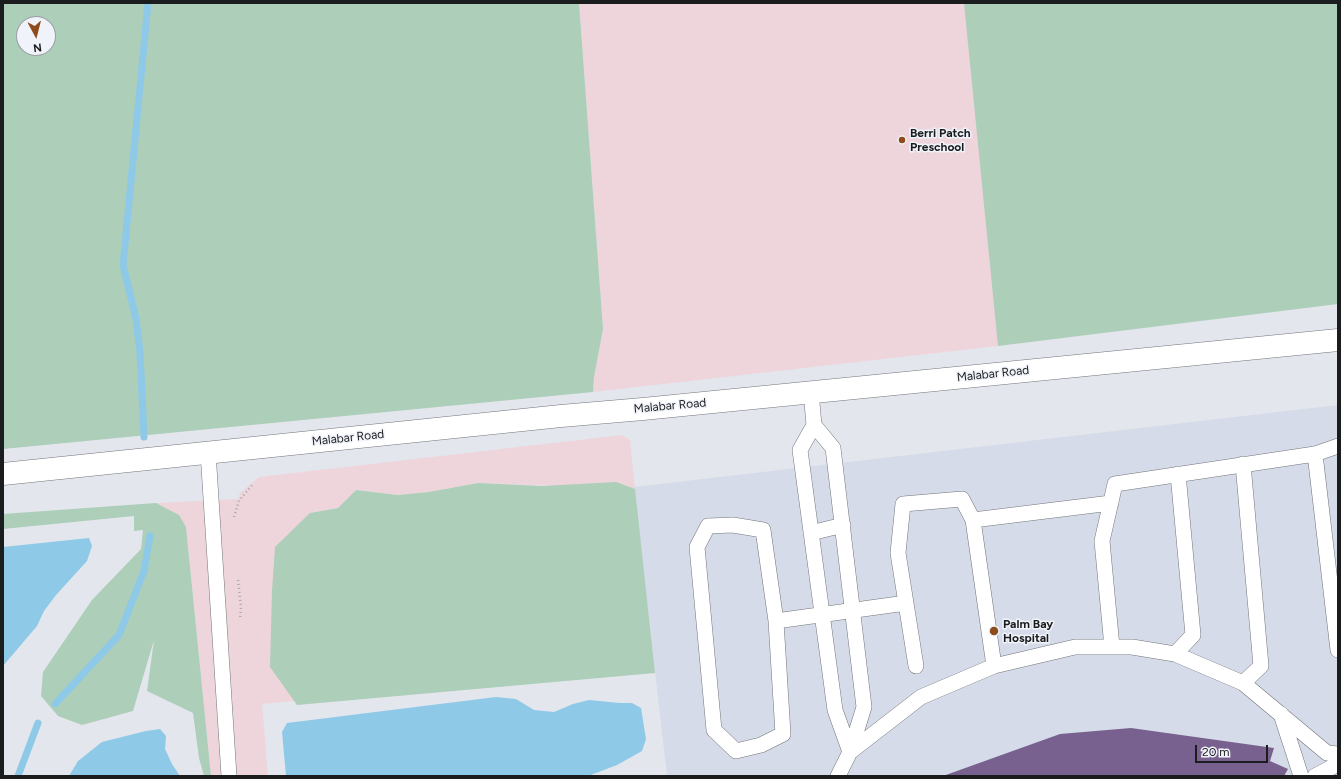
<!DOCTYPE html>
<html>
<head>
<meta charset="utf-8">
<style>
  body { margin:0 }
  #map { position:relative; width:1341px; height:779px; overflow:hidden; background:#e3e6ed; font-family:Figtree,sans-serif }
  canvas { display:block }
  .frame { position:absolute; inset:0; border:4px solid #1b1c1e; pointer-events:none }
  .north { position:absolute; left:16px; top:16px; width:40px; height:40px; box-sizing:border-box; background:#f0f3fa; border:1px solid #9b9da2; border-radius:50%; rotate:173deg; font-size:11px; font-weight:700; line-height:16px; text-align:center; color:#1b1c1e }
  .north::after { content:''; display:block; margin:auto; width:14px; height:18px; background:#8e4b1b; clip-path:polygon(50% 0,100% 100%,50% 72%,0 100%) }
  .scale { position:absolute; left:1195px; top:745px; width:73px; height:18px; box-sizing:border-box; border:2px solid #1b1c1e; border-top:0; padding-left:5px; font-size:12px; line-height:14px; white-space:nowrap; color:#1b1c1e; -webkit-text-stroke:3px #f0f3fa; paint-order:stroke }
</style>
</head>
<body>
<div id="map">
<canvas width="1341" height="779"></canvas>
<div class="frame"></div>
<div class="north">N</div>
<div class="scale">20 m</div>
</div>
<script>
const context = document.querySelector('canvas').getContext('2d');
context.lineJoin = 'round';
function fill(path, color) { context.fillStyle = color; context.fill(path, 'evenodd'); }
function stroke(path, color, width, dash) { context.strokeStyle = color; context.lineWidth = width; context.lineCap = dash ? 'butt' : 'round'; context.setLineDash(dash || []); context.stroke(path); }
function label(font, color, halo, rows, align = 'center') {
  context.font = font + ' Figtree,sans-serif'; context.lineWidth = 3; context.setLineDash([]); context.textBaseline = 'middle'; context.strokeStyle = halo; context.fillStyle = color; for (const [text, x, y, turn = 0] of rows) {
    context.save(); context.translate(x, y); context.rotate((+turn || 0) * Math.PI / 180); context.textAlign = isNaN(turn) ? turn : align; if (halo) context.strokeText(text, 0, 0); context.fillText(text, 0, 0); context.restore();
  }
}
const commercial = new Path2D(`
  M579 3H965L997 318 998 346 593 392 594 377 603 329Z
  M622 435 630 440 635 489 478 483 429 492 398 495 356 490 338 508 310 513 294 701 262 704 268 776H211L186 527 156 503 238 499 240 493 259 477Z`);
const built = new Path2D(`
  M1338 405V776H667L634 487Z`);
const green = new Path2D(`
  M3 3H579L603 329 594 377 593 392 3 449ZM24 24H48V48H24Z
  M964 3H1338V304L998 346Z
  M616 482 635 489 655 673 297 705 270 667 272 591 275 547 310 513 338 508 356 490 398 495 429 492 478 483 542 486Z
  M156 503 179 515 186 527 211 776H204L199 758 193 713 147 691 154 640 133 711 82 725 58 716 41 696 43 672 92 600 141 549 143 530 134 531V516L3 529V514Z`);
const water = new Path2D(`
  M89 538 92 546 87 561 56 595 44 611 37 626 3 666V547Z
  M496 697 516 699 534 710 554 712 573 704 589 700 620 703H632L641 708 646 739 642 751 617 765 588 776H286L282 732 287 723Z
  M160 729 166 736 165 749 172 764 180 776H69L78 761 102 742 146 731Z`);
const stream = new Path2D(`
  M144 437 140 352 136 319 123 265 148 3
  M55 704 119 635 144 571 150 536
  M18 776 38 723`);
const building = new Path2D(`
  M1131 728 1274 748 1270 761 1288 769 1284 776H943L1060 734Z`);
const path = new Path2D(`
  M234 517 239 501 252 485
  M238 580 241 607 240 617`);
const lane = new Path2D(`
  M811 392 814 425 833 448 864 707 850 752 838 776
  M814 425 800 450 835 710 850 752
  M208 452 229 776
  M1315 454 1338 650
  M1243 464 1261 666 1243 683
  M973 520 1111 503
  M733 525 763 530 776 621 783 734 761 745 736 751 714 730 697 547 708 526Z
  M811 533 843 525
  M776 621 906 603
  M1112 647 1102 541 1115 484 1315 454 1338 446
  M1175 654 1193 635 1178 474
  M916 666 898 553 903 504 962 499 973 520 994 666
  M1281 714 1301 776
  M850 752 921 697 994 666 1075 647H1132L1175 654 1243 683 1327 753 1338 754
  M1315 776 1338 764`);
const primary = new Path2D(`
  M3 474 561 416 643 409 1338 340`);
const markers = [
  [902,140,4,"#8e4b1b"],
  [994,631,5,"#8e4b1b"]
];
const poiNames = [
  ["Berri Patch",910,133],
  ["Preschool",910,147],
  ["Palm Bay",1003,624],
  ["Hospital",1003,638]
];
const streetNames = [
  ["Malabar Road",993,374,-6],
  ["Malabar Road",670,406,-5],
  ["Malabar Road",348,438,-6]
];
fill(commercial, '#eed5dc');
fill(built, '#d5dbe8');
fill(green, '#adceb9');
fill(water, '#8ec9e8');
stroke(stream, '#8ec9e8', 7);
fill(building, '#78618f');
stroke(lane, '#73757b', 16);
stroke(primary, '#73757b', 23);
stroke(path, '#a5a8ad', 2.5, [1, 3]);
stroke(lane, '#fff', 15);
stroke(primary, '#fff', 22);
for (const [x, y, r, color] of markers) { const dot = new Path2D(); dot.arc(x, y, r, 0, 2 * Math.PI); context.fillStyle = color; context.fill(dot); stroke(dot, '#f0f3fa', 1.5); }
label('bold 12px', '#1b1c1e', '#f0f3fa', poiNames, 'left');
label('12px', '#1b1c1e', '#f0f3fa', streetNames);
</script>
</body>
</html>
